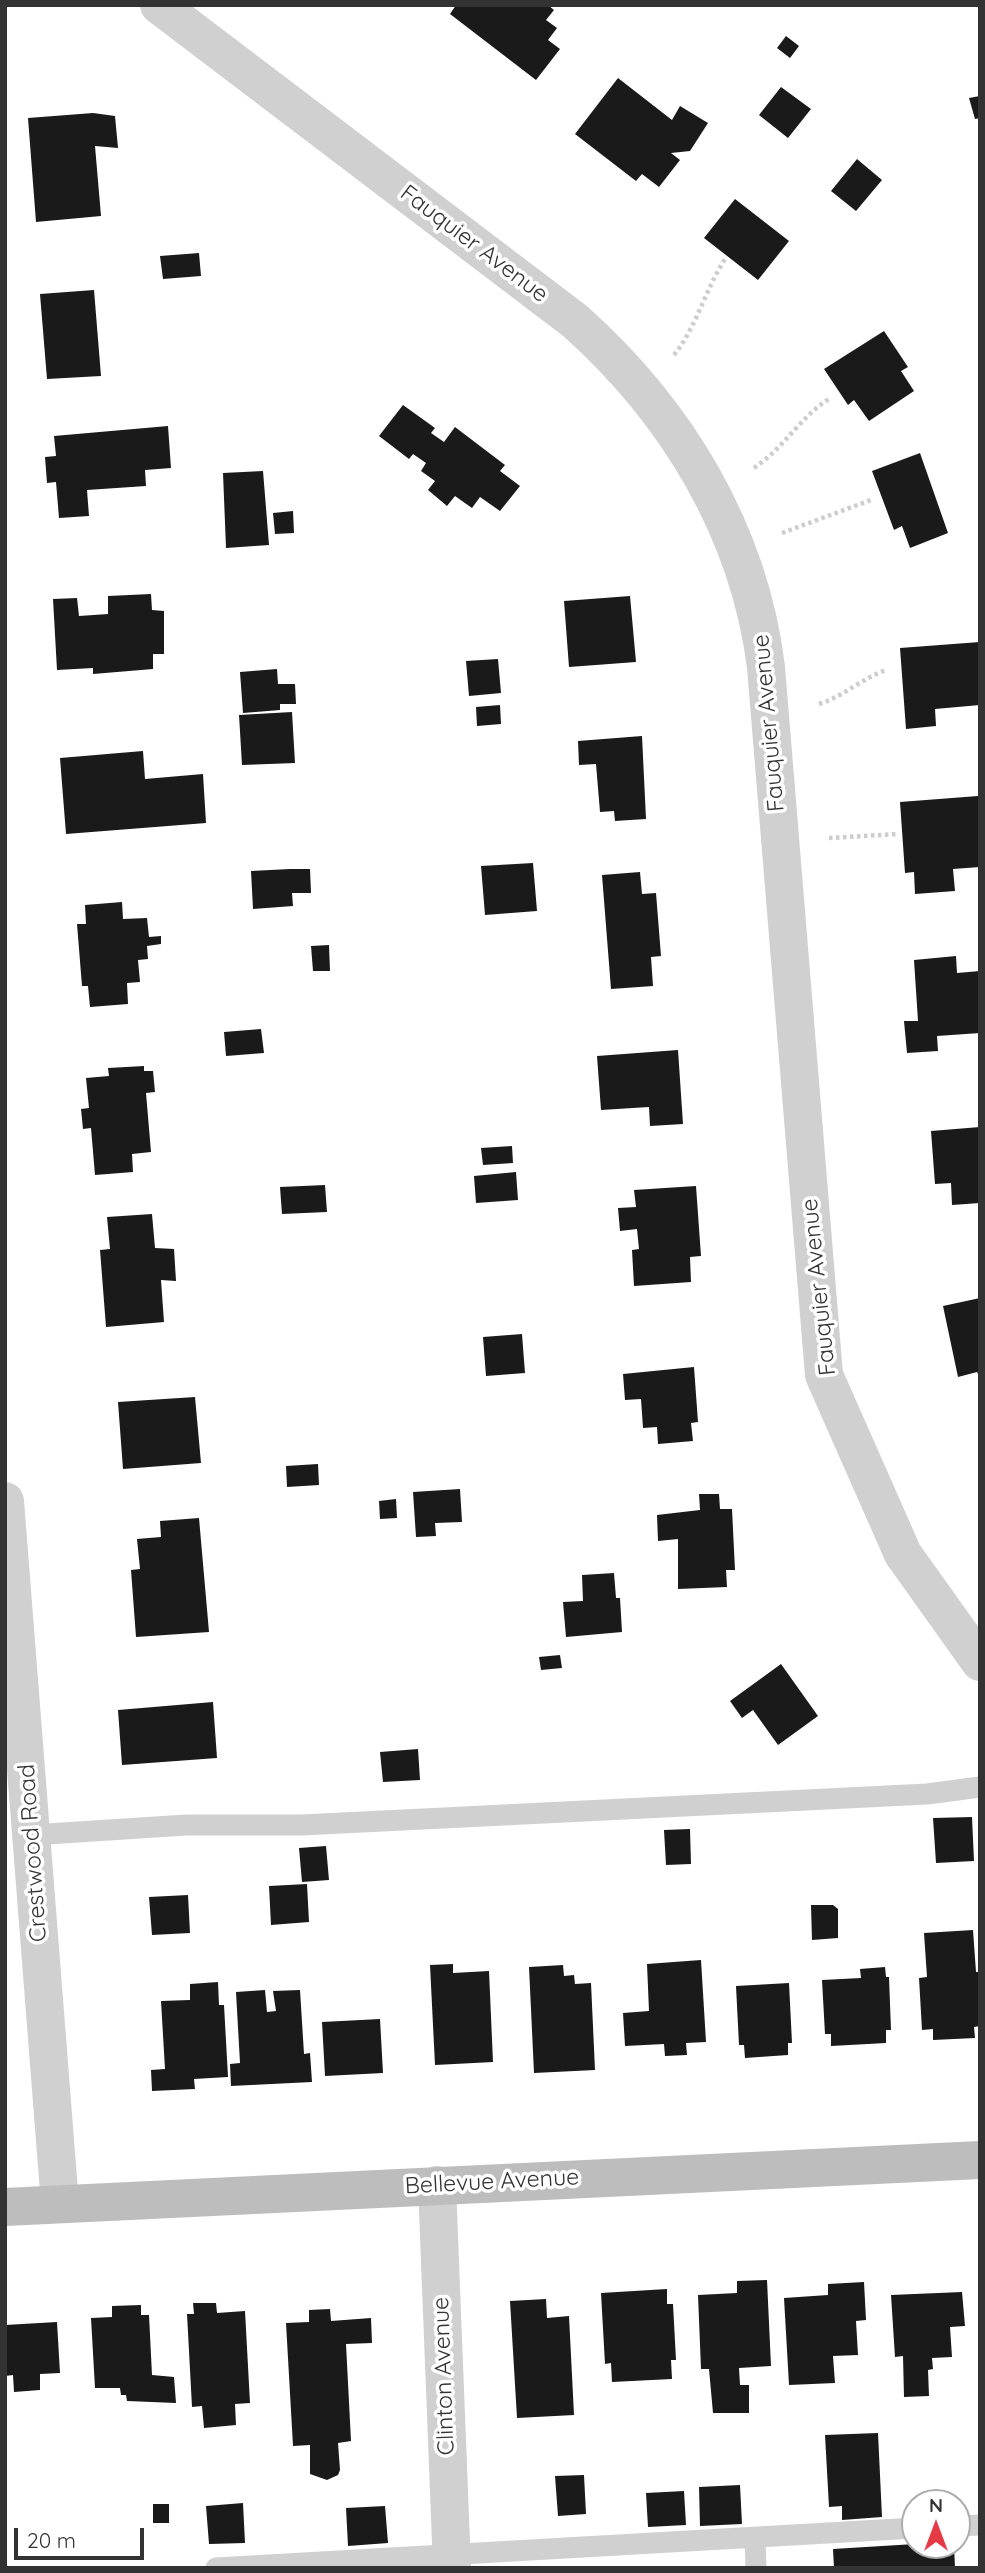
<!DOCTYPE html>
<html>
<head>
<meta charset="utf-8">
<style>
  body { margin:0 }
  #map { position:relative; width:985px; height:2573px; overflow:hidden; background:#fff; font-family:Quicksand,sans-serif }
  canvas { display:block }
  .frame { position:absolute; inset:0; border:7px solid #333; pointer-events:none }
  .north { position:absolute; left:901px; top:2489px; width:70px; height:70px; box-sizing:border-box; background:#fff; border:2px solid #adadad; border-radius:50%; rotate:0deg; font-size:19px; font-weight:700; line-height:28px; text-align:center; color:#333 }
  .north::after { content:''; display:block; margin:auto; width:24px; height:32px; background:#e63946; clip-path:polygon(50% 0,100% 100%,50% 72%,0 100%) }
  .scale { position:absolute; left:14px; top:2528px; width:130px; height:32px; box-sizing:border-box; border:4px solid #333; border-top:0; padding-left:9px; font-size:21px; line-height:24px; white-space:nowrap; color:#333; -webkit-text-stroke:5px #fff; paint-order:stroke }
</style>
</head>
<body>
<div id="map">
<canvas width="985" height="2573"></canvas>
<div class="frame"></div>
<div class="north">N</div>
<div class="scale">20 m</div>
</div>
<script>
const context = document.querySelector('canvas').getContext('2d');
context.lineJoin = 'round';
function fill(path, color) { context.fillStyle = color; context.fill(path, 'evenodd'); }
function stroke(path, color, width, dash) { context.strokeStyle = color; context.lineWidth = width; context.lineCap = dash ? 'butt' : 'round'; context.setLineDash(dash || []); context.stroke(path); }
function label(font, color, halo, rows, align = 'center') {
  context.font = font + ' Quicksand,sans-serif'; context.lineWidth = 7; context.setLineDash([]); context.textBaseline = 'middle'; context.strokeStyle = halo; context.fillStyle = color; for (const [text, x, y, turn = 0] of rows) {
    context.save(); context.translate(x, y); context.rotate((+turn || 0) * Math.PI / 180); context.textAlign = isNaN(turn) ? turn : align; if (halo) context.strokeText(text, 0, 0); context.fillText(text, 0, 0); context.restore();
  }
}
const building = new Path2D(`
  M456 5H548L554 10 546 20 557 28 548 40 560 49 536 80 450 14Z
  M786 36 799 46 790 58 777 48Z
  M618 78 672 120 680 106 708 123 690 151 671 153 680 160 659 187 642 174 636 181 575 134Z
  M781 87 811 109 788 138 759 115Z
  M980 96V118L975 119 969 98Z
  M93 113 115 116 118 148 95 146 101 216 36 222 28 118Z
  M857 159 882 180 856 211 831 191Z
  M735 199 789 241 758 280 704 238Z
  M199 253 201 276 163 279 160 256Z
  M94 290 101 376 47 379 40 294Z
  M884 331 908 367 901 371 914 391 869 421 854 400 848 405 824 369Z
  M403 405 435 428 431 433 444 442 455 427 505 465 500 471 520 486 500 511 480 497 472 508 455 496 447 506 428 490 435 481 421 471 426 463 413 454 409 459 379 436Z
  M168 426 171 468 145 470 146 486 87 490 89 516 59 518 56 482 47 483 45 457 56 456 54 436Z
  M920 453 948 533 910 548 902 526 894 530 872 471Z
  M263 471 269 545 226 548 223 473Z
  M293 511 294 533 275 534 273 513Z
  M151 594 152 610 164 611V654H153V669L93 674V668L57 670 53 599 77 598 79 616 108 614V596Z
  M630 596 636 662 569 667 564 601Z
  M980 642V705L935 709 936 726 906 729 900 648Z
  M498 659 501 693 469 696 466 661Z
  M277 669 278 684H295L296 704H280V710L243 713 240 672Z
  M500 705 501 724 477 726 476 707Z
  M292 712 295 763 242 765 239 715Z
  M642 736 646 819 615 821 614 811 600 812 596 764 579 765 578 741Z
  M143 751 145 779 203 774 206 823 66 834 60 758Z
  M978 796 980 867 953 869 955 891 915 894 914 872 905 873 900 802Z
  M533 863 537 911 485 915 481 866Z
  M290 869H310L311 893H292L293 906 253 909 251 871Z
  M640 872 642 894 656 893 661 956 651 957 653 986 611 989 602 875Z
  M122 902 123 919 147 918 149 937 161 936V944L147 946 148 959 138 960 140 982 127 983 128 1004 90 1007 88 986H82L77 924H86L85 905Z
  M329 945 330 971H313L311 946Z
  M956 956 957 973 980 971V1033L937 1036 938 1051 907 1053 904 1021H918L914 960Z
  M261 1029 264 1053 226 1056 224 1032Z
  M678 1050 683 1124 650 1126 649 1107 601 1110 597 1056Z
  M144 1066V1071H153L155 1092 146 1093 151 1152 132 1154 133 1172 95 1175 91 1128 83 1129 81 1109 89 1108 86 1078 109 1076 108 1068Z
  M980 1127V1203L952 1205 951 1183 935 1184 931 1131Z
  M512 1146 513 1163 483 1165 481 1148Z
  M516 1172 518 1200 476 1203 474 1176Z
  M325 1185 327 1212 282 1214 280 1187Z
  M696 1186 701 1256 690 1257 691 1282 634 1286 632 1250 639 1249 637 1229 620 1231 618 1208 636 1207 634 1190Z
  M152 1214 155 1248 174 1249 176 1281 161 1280 164 1322 106 1327 100 1250 110 1249 107 1217Z
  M980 1298V1378L977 1372 958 1377 943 1306Z
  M522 1334 525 1373 486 1376 483 1337Z
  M694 1367 698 1422 691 1423 693 1441 658 1444 657 1427 643 1428 641 1399 625 1400 623 1374Z
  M195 1397 201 1463 123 1469 118 1402Z
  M318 1464 319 1485 287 1487 286 1466Z
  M460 1489 462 1522 435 1523 436 1536 416 1537 413 1492Z
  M699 1494H719L720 1509H732L735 1570H726L727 1587 678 1589V1539L658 1541 657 1515 700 1510Z
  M396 1499 397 1518 380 1519 379 1501Z
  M199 1518 209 1632 136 1637 131 1570 140 1569 137 1539 161 1537 160 1521Z
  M614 1573 616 1598H620L622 1632 566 1637 563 1602 583 1601 582 1575Z
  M560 1655 562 1668 541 1670 539 1657Z
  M781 1664 818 1716 778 1745 753 1710 742 1718 730 1701Z
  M213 1702 217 1758 122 1765 118 1710Z
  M418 1749 420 1780 383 1782 380 1752Z
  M972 1817 974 1861 936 1863 933 1818Z
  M690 1829 691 1864 666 1865 664 1830Z
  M326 1846 329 1880 302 1882 299 1848Z
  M307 1884 309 1922 271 1925 269 1886Z
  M188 1895 190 1933 152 1935 149 1897Z
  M811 1905H833L838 1909V1938L812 1940Z
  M973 1930 976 1972H980V2026L974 2027 975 2038 933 2040V2029L922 2030 919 1978 927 1977 924 1933Z
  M701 1960 706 2042 686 2043 687 2055 665 2056 664 2044 625 2046 623 2013 649 2011 647 1964Z
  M453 1964V1973L489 1971 493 2062 435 2065 430 1965Z
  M563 1965 564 1976 574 1975 575 1984 591 1983 595 2070 534 2073 529 1967Z
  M885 1967 886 1977H889L891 2030H886V2043L831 2046V2034H825L822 1980 861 1978 860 1969Z
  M218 1982 219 2005H224L228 2077 194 2079 195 2089 152 2091 151 2070 165 2069 161 2001 190 2000V1984Z
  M789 1983 792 2043H788V2055L745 2058 744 2045H739L736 1986Z
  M265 1990 267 2012 276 2011 273 1991 300 1990 304 2054 310 2053 312 2082 231 2086 230 2064 240 2063 236 1992Z
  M380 2019 383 2073 325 2076 322 2022Z
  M767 2280 771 2366 739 2368 740 2385H749V2413H713L709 2369H701L698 2295 737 2293V2281Z
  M864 2282 866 2320 856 2321 858 2355 833 2356 835 2383 789 2385 784 2298 828 2295V2284Z
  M667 2289V2304H673L676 2360H671L672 2379 612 2382 611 2363 605 2364 601 2293Z
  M962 2292 965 2326 950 2327 952 2357 932 2358 933 2369 928 2370 929 2396 904 2397 903 2356 895 2357 891 2295Z
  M546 2299 547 2318 569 2316 574 2415 517 2418 510 2301Z
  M193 2303H216L217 2313 245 2311 250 2403 235 2404 236 2425 204 2428 202 2406 192 2407 187 2314H194Z
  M141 2305V2315H149L152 2375 174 2377 176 2403 127 2401 126 2395H121L120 2388H95L91 2318 112 2317V2306Z
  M330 2309 331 2321 371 2318 372 2343 346 2344 351 2441 338 2443 340 2470 338 2475 327 2480 310 2474V2445L293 2446 286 2323 309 2322V2310Z
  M57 2322 60 2373 40 2374V2390L14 2392 13 2375 5 2376V2325Z
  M878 2433 882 2517 842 2520V2506L829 2507 825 2435Z
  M584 2475 586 2514 558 2516 555 2476Z
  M740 2485 742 2524 700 2526 699 2487Z
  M684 2491 686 2525 648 2527 646 2493Z
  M243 2503 245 2543 209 2544 206 2506Z
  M153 2504H169V2523H153Z
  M385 2506 388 2543 348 2546 346 2508Z
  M915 2544 954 2545 955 2568H834L833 2549Z`);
const path = new Path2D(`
  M674 355C697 326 705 290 725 259
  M754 468C784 448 801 416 829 399
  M782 533 871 500
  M819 704C844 696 861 679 886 670
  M829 838 898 834`);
const lane = new Path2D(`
  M32 1835 186 1825H302L927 1794 980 1787
  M957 2526 980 2525
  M755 2538 756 2568
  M216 2568 915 2528`);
const street = new Path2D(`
  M159 5 575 321C677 412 749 531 766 667L824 1375 903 1554 980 1662
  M5 1501 60 2204
  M437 2185 452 2568`);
const secondary = new Path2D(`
  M5 2207 980 2160`);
const streetNames = [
  ["Fauquier Avenue",474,244,37],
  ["Fauquier Avenue",769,723,-95],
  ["Fauquier Avenue",819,1287,-96],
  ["Crestwood Road",33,1853,-94],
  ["Bellevue Avenue",492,2182,-3],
  ["Clinton Avenue",444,2376,-92]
];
fill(building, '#1a1a1a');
stroke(path, '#cdcdcd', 4.5, [3.5, 3.5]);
stroke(lane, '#d0d0d0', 21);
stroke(street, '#d0d0d0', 38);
stroke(secondary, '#bdbdbd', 38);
label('23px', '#333', '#fff', streetNames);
</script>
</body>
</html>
